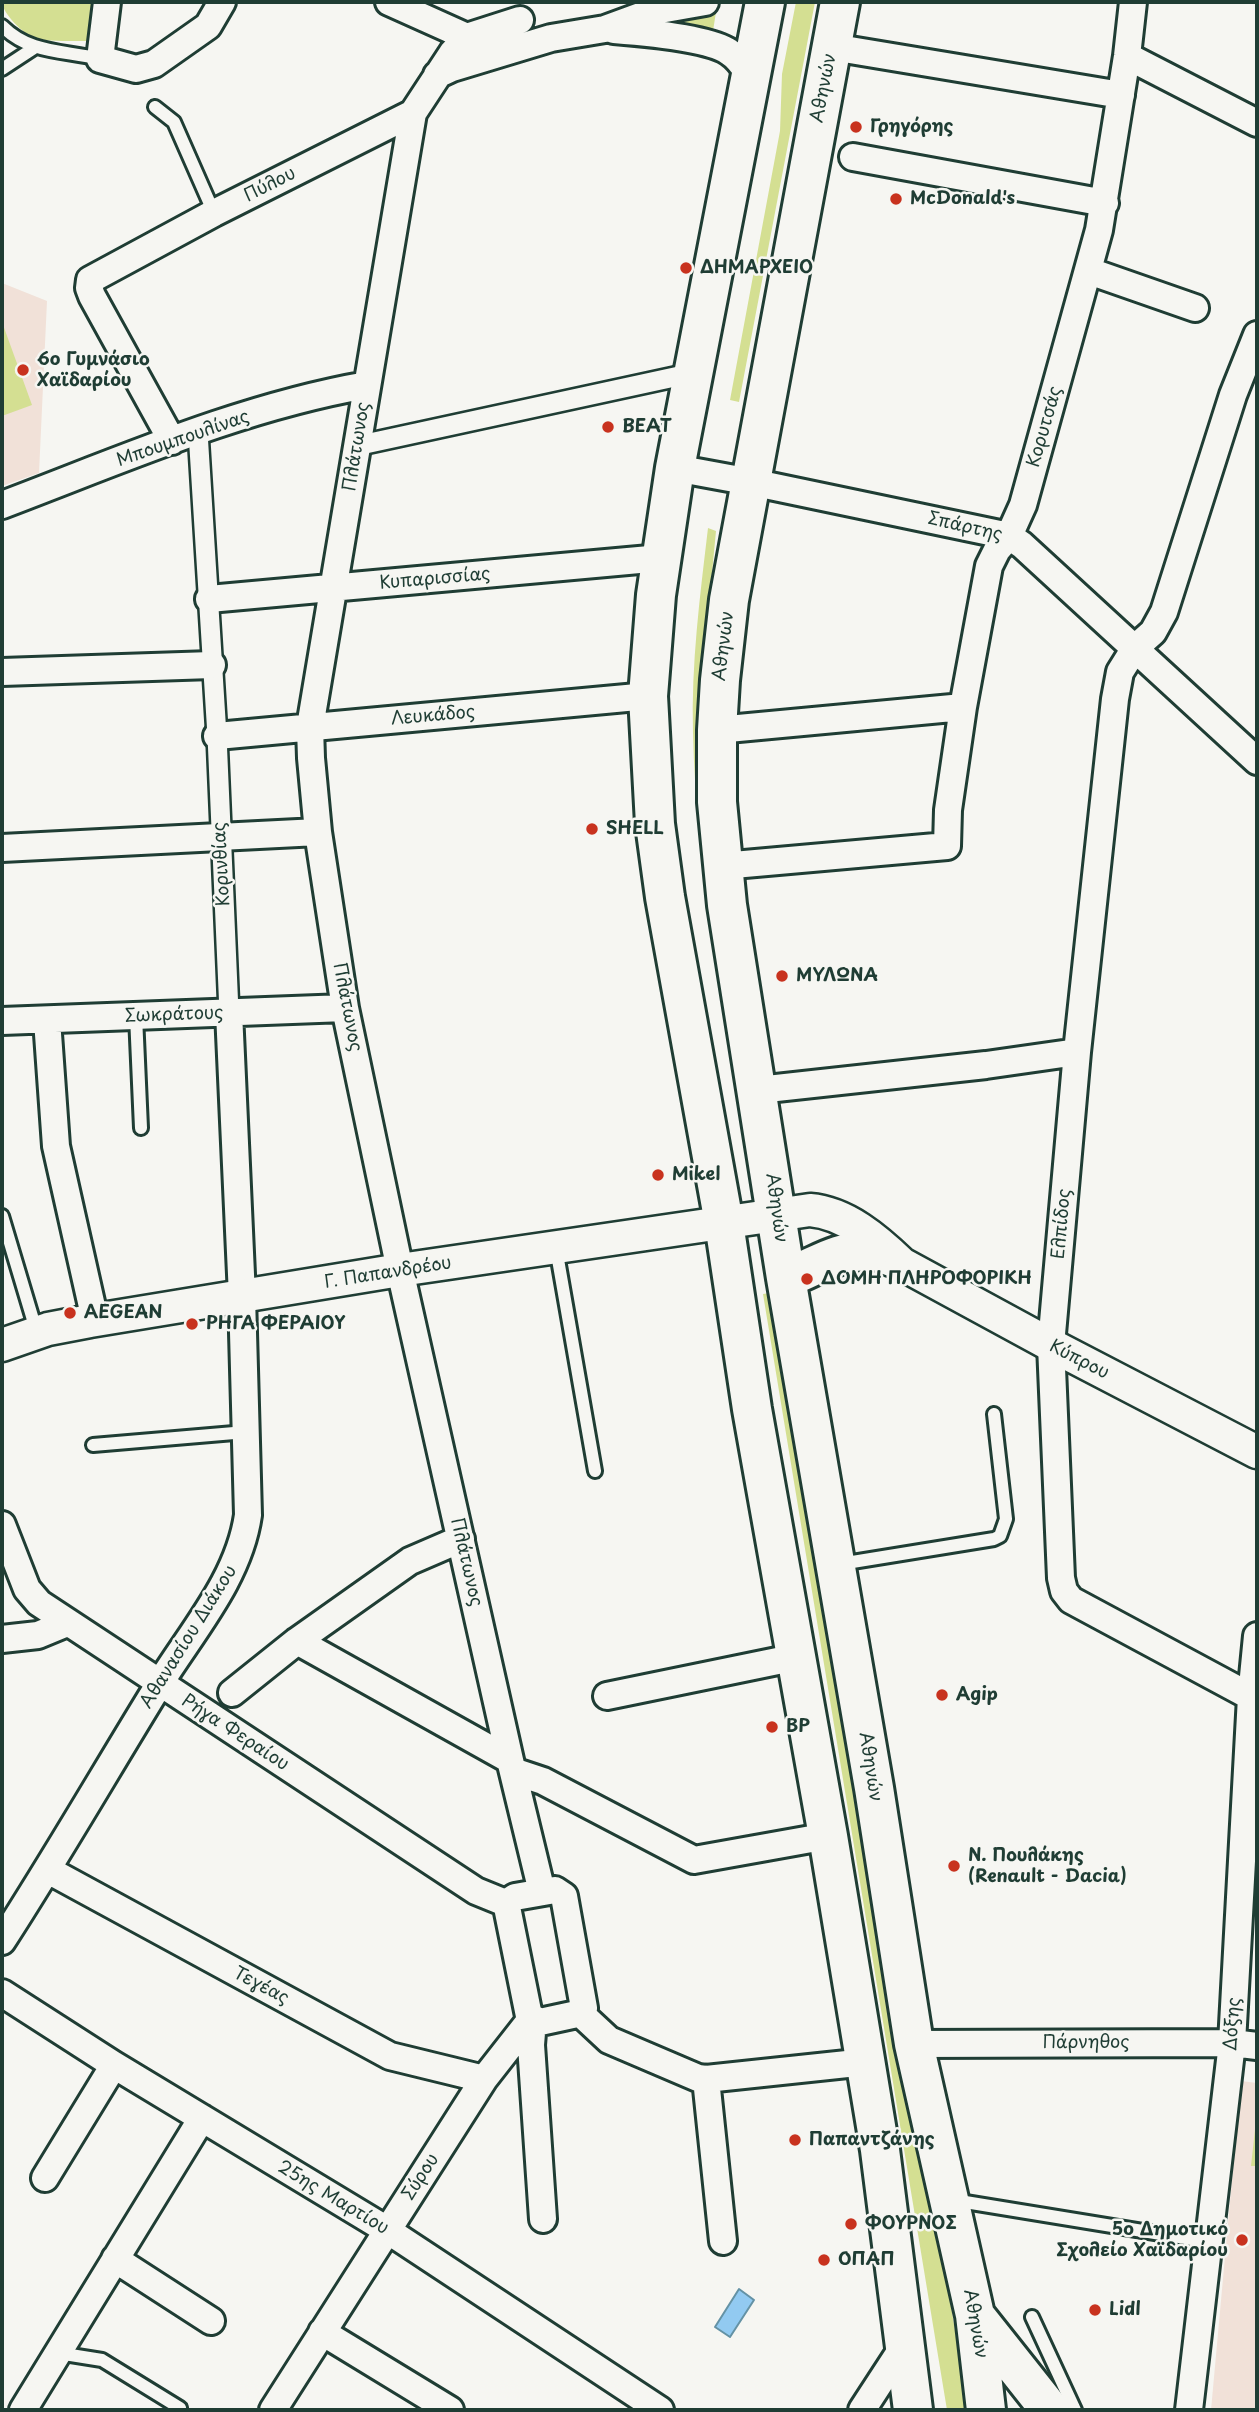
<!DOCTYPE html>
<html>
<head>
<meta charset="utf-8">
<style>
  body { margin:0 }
  #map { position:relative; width:1259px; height:2412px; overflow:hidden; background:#f6f6f2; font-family:"Playpen Sans",sans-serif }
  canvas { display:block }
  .frame { position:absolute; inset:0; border:4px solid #1f3d34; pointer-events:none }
</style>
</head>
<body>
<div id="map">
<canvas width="1259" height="2412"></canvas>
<div class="frame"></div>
</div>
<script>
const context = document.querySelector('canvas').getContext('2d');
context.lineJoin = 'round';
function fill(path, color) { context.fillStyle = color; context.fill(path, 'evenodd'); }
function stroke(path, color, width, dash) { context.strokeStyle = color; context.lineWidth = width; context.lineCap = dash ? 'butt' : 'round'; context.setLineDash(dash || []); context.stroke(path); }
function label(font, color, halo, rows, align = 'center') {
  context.font = font + ' "Playpen Sans",sans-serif'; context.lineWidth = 5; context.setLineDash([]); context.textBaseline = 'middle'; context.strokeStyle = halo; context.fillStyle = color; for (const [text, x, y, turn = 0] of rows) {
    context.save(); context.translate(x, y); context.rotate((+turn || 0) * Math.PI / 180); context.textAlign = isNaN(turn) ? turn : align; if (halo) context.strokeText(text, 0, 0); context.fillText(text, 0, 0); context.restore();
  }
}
const built = new Path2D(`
  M2 283 47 301 39 473 2 486Z
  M1241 2081 1257 2083V2408L1211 2410Z`);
const green = new Path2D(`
  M2 2H97L92 41C80 41 45 42 35 38 23 34 3 14 2 2Z
  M796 2H815L739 402 730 400 780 131 782 74Z
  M716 12 713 31 669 22Z
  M2 322 32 405 2 416Z
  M708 528 716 531 703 667 744 1127C723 997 696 866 693 733 691 664 700 596 708 528Z
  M770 1293 803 1495 841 1634 968 2410H947L763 1294Z
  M1257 2111V2166H1251Z`);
const water = new Path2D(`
  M739 2289 754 2300 730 2337 715 2327Z`);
const service = new Path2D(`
  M2 26C30 54 63 50 100 59
  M2 69 34 48
  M155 107 174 122 214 213
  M136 1016 141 1128
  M2 1216 37 1333
  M556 1248 595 1471
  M93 1445 246 1432
  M840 1564 994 1539 1000 1536 1006 1519 994 1414
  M953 2200 1210 2242
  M1032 2317 1075 2410
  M58 2353 102 2360 180 2408 178 2410`);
const pedestrian = new Path2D(`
  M198 432 217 736 229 1012
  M356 446 693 373`);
const minor = new Path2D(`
  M107 2 100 59 136 69 154 64 208 26 222 2
  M389 2 467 37
  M614 30C640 32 709 38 729 52 739 58 744 67 751 77
  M832 47 1121 95
  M1127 56 1257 123
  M437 75 452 68 551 38 605 29 654 11 705 2
  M413 113 310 727 311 758 318 832 345 1008 400 1270 510 1760 542 1892
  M853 157 1105 203
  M1089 271 1195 308
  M1257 335 1233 395 1164 612 1153 632 1135 648 1120 672 1115 699 1077 1052 1051 1345 1061 1578 1064 1591 1071 1600 1257 1700
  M172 441 92 296 89 288 90 280 214 213 413 113 453 52 467 37 520 20
  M675 468 751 482 1009 536 1022 545 1257 761
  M2 505C121 460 241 407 367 385
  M209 599 661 558
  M2 672 212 665
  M717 730 963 707
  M217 736 648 696
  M2 848 318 832
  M722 866 947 846 948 810 963 707 989 566 997 550 1009 536 1023 505 1099 230 1127 56 1133 2
  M47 1020 56 1146 95 1320
  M2 1021 345 1008
  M758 1090 986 1065 1077 1052
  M2 1525 27 1589 39 1603 476 1891 508 1904
  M2 1639 38 1635 67 1623
  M297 1641 510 1760
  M232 1693 297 1641 410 1561 461 1539
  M607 1696 797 1657
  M513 1771 543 1781 694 1860 828 1836
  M48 1870 390 2056 484 2079
  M555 1890 564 1896 584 2008 577 2014 540 2022 529 2016 507 1907 509 1901 515 1897Z
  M2 1941C57 1856 107 1769 160 1683 193 1630 239 1578 248 1515L242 1296 229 1012
  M2 1993 114 2065 387 2230 660 2410
  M580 2013 609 2040 698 2078 706 2079 866 2062
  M533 2020 531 2045 543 2219
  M914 2044 1232 2043 1257 2046
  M706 2079 723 2241
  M45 2178 114 2065
  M115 2259 211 2321
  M322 2332 450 2410
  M23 2410 202 2118
  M273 2410 484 2079 531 2019
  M862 2410 905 2344
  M1189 2410 1232 2043 1251 1697 1257 1636`);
const tertiary = new Path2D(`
  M883 1257 902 1264 1051 1345 1257 1452
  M2 1345 48 1329 90 1321 400 1270 810 1210C846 1213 877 1240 902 1264`);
const trunk = new Path2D(`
  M765 2 675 468 656 595 648 696 655 824 665 897 724 1223 752 1409 828 1836 880 2150 913 2410
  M840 2 729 600 720 680 717 730V802L727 905 786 1278 874 1788 914 2044 975 2315 986 2410
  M786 1278C819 1266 833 1251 870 1251
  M977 2318 1050 2410`);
const markers = [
  [856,127,7,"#c8321e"],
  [896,199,7,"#c8321e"],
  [686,268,7,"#c8321e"],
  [23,370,7,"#c8321e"],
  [608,427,7,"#c8321e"],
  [592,829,7,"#c8321e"],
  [782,976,7,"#c8321e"],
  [658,1175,7,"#c8321e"],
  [807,1279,7,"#c8321e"],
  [70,1313,7,"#c8321e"],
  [192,1324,7,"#c8321e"],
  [942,1695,7,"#c8321e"],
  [772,1727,7,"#c8321e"],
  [954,1866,7,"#c8321e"],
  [795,2140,7,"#c8321e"],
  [851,2224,7,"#c8321e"],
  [1242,2240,7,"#c8321e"],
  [824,2260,7,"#c8321e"],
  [1095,2310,7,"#c8321e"]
];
const streetNames = [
  ["Αθηνών",824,88,-79],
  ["Πύλου",270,185,-27],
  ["Κορυτσάς",1045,427,-74],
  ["Μπουμπουλίνας",183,439,-19],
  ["Πλάτωνος",357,447,-81],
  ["Σπάρτης",965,527,13],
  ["Κυπαρισσίας",435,579,-5],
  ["Αθηνών",724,646,-83],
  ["Λευκάδος",433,716,-5],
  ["Κορινθίας",222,864,-93],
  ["Πλάτωνος",347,1007,79],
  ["Σωκράτους",174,1015,-2],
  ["Αθηνών",776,1208,82],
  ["Ελπίδος",1062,1224,-85],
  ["Γ. Παπανδρέου",388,1273,-9],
  ["Κύπρου",1079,1360,27],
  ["Πλάτωνος",466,1562,77],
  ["Αθανασίου Διάκου",189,1637,-58],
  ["Ρήγα Φεραίου",235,1733,33],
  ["Αθηνών",870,1767,81],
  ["Τεγέας",261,1986,28],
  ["Δόξης",1233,2024,-86],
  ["Πάρνηθος",1086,2043],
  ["Σύρου",421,2177,-57],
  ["25ης Μαρτίου",333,2198,31],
  ["Αθηνών",975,2324,80]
];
const poiNames = [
  ["Γρηγόρης",870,127],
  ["McDonald's",910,199],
  ["ΔΗΜΑΡΧΕΙΟ",700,268],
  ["6ο Γυμνάσιο",37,360],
  ["Χαϊδαρίου",37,381],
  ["ΒΕΑΤ",622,427],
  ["SHELL",606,829],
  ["ΜΥΛΩΝΑ",796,976],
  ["Mikel",672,1175],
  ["ΔΟΜΗ ΠΛΗΡΟΦΟΡΙΚΗ",821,1279],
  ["AEGEAN",84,1313],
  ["ΡΗΓΑ ΦΕΡΑΙΟΥ",206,1324],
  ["Agip",956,1695],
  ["BP",786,1727],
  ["Ν. Πουλάκης",968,1856],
  ["(Renault - Dacia)",968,1877],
  ["Παπαντζάνης",809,2140],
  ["ΦΟΥΡΝΟΣ",865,2224],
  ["5ο Δημοτικό",1228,2230,"right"],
  ["Σχολείο Χαϊδαρίου",1228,2251,"right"],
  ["ΟΠΑΠ",838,2260],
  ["Lidl",1109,2310]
];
fill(built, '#f1e1d8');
fill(green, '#d4df92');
fill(water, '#92caf1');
stroke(water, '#6492a5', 2);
stroke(service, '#1f3d34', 18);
stroke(pedestrian, '#1f3d34', 24);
stroke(minor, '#1f3d34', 32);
stroke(tertiary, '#1f3d34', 37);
stroke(trunk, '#1f3d34', 44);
stroke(service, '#f6f6f2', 12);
stroke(pedestrian, '#f6f6f2', 19);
stroke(minor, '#f6f6f2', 26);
stroke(tertiary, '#f6f6f2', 32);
stroke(trunk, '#f6f6f2', 38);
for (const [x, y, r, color] of markers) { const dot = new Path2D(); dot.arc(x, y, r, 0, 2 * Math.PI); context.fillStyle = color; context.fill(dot); stroke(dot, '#f6f6f2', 2.5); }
label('18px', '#1f3d34', '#f6f6f2', streetNames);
label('bold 18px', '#1f3d34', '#f6f6f2', poiNames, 'left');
</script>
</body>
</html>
